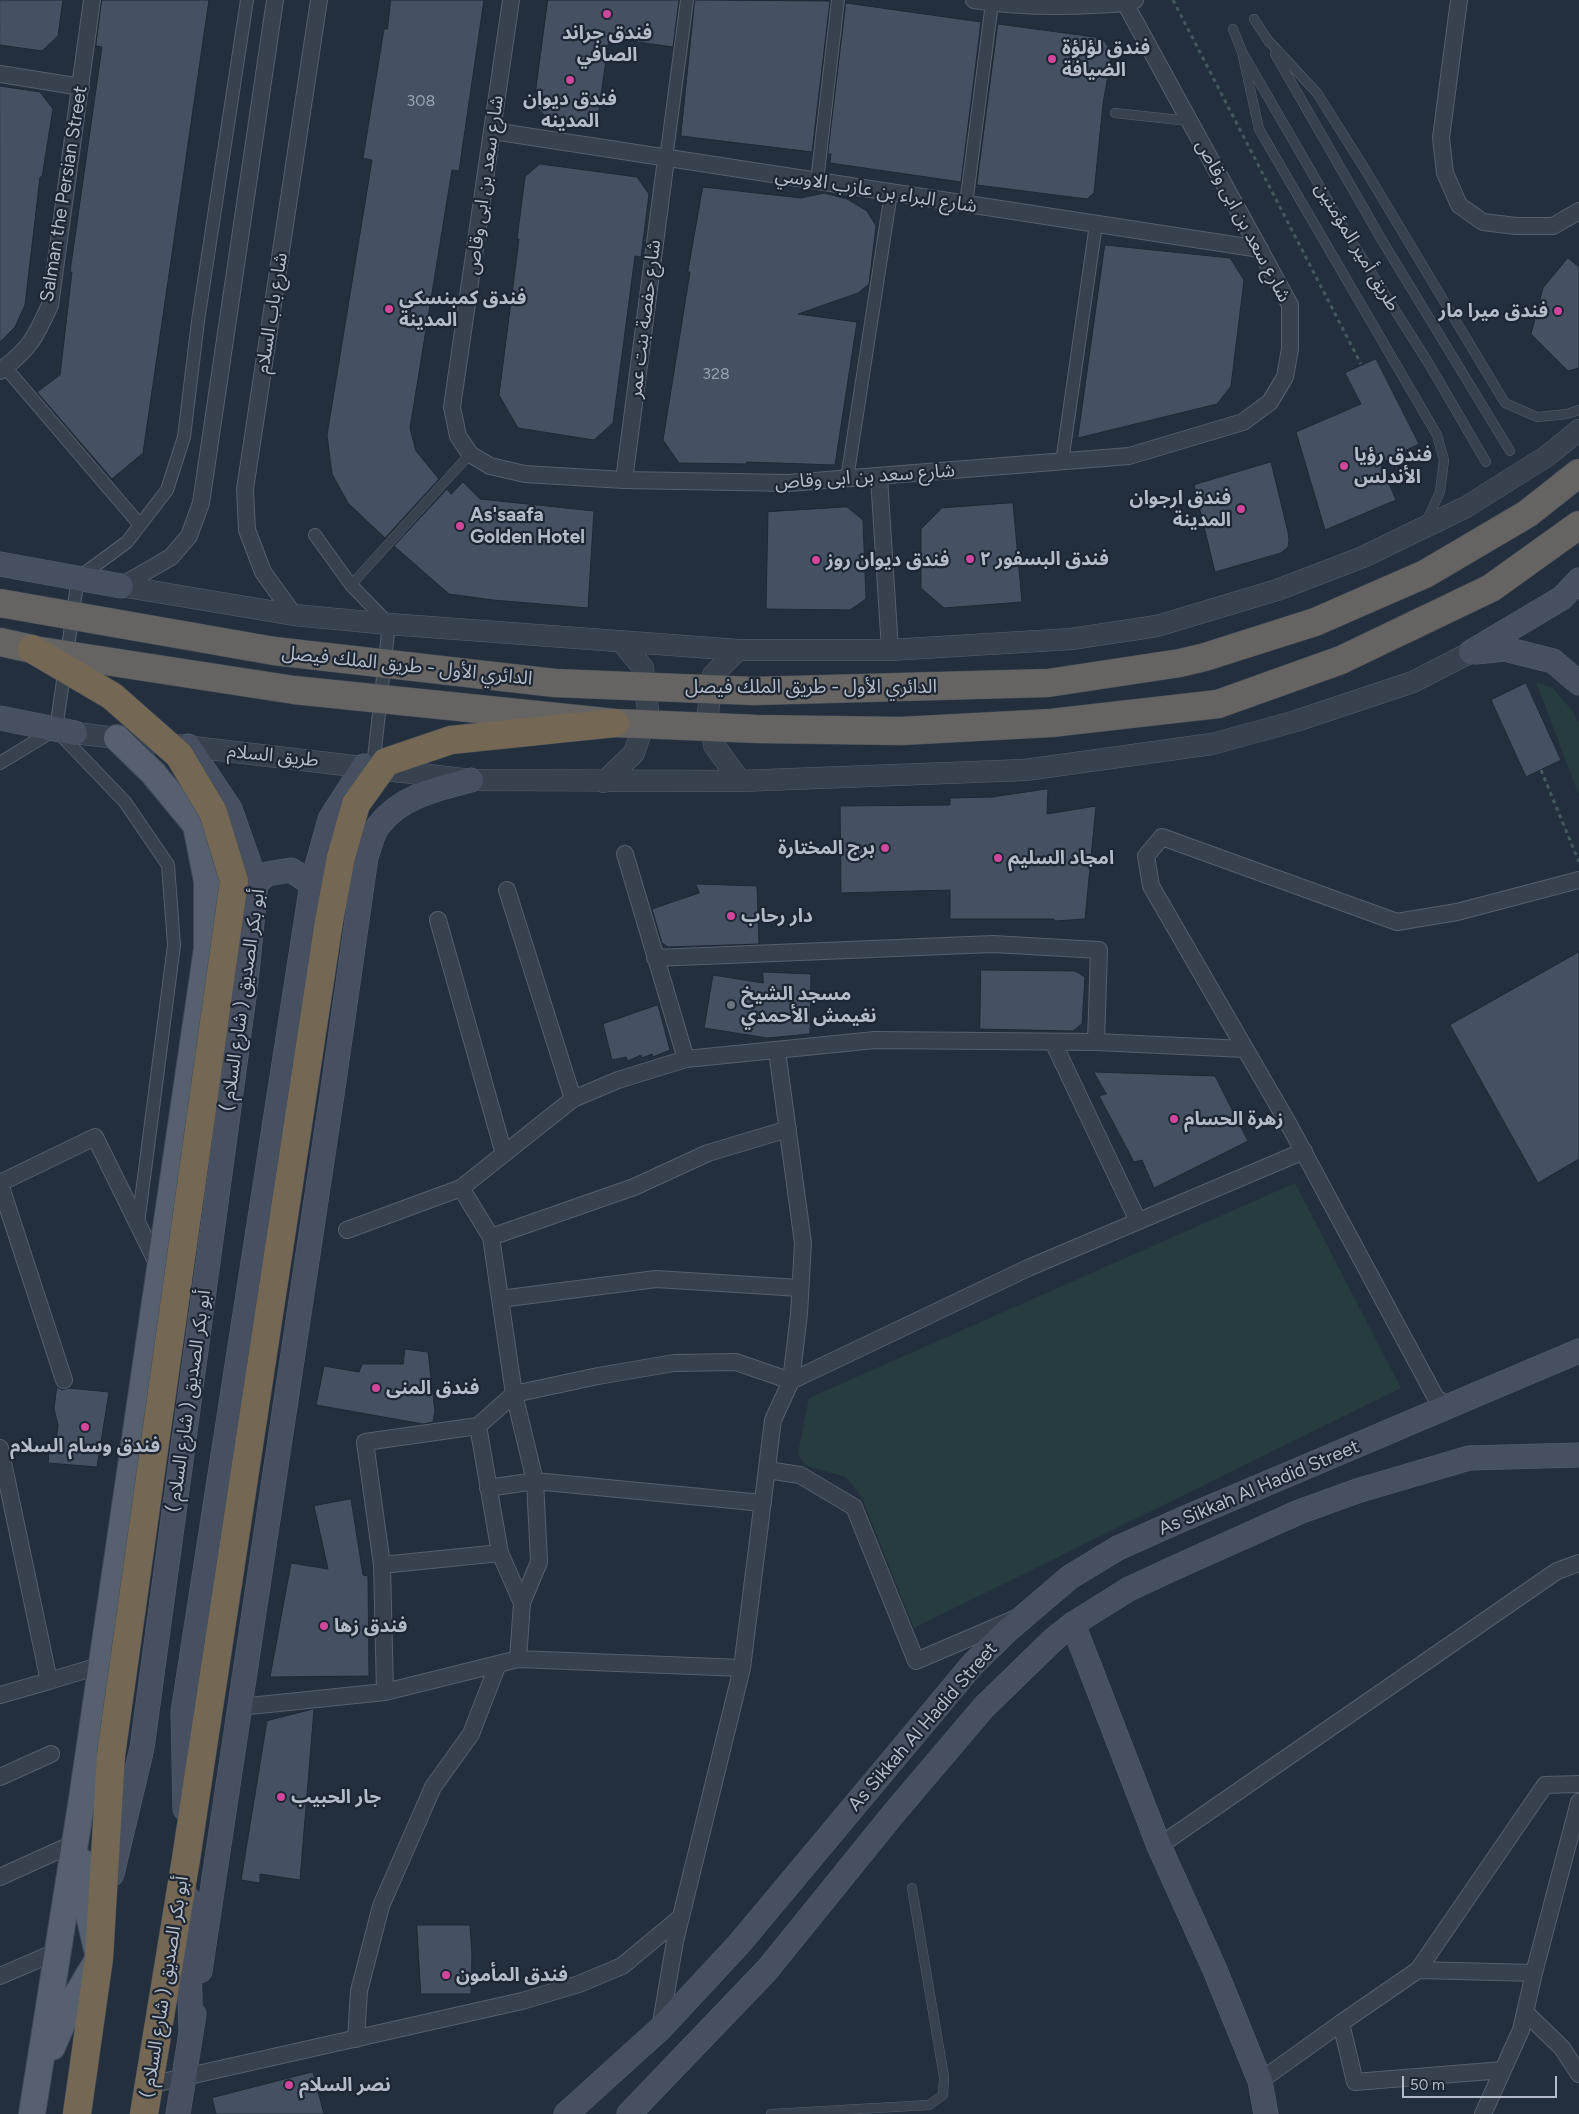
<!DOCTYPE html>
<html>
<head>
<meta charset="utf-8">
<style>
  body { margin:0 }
  #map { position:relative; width:1579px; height:2114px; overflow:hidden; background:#242f3e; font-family:Figtree,sans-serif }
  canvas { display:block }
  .scale { position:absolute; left:1402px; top:2076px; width:155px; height:22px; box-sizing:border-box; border:2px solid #b4bcc9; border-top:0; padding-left:6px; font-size:15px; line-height:18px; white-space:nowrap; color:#b4bcc9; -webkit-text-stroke:4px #1d2633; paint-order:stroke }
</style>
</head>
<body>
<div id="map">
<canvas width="1579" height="2114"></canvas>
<div class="scale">50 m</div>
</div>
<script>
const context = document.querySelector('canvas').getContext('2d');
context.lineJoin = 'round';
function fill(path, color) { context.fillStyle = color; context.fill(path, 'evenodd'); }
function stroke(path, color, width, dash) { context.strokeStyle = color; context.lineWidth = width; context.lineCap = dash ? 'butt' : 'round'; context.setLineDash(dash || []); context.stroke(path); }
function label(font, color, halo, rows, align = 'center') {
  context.font = font + ' Figtree,"Noto Sans Arabic",sans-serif'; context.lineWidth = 4.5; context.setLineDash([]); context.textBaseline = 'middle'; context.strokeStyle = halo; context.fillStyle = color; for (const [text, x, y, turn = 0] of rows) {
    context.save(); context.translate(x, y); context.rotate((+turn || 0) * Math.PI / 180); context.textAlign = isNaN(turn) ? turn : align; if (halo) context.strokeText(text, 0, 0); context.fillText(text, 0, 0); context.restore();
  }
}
const green = new Path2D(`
  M1536 682 1553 688 1573 712 1579 723V795Z
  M1295 1183 1401 1388 914 1628 862 1498 846 1477 804 1465 798 1453 809 1398Z`);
const building = new Path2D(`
  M0 0H63L58 36 42 51 0 45Z
  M102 0H209L143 453 112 479 37 392 60 375 72 272H70L102 47 96 46Z
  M391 0H484L459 171 452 170 410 428 416 451 439 479 385 538 348 503 332 474 327 435 372 160 363 158 384 29H387Z
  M548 0H679L673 47 609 38 597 125 547 118 534 104Z
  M695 0 830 1 812 152 681 136Z
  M846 3 981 22 961 182 830 163 831 154H828Z
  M998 24 1102 38 1112 52 1103 104 1094 193 1087 199 977 185Z
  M0 86 40 92 53 109 42 177H40L25 305 15 327 0 342Z
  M540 164 637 177 649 194 641 257 635 256 613 423 594 440 518 428 499 395 519 239H517L525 177Z
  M703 187 801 198 824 193 847 199 867 211 876 226 869 284 858 293 798 314 857 322 835 465 747 462 746 464 679 463 663 440 690 272H688Z
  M1105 245 1230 258 1244 280 1231 386 1217 404 1078 438Z
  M1568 258 1579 267V368L1568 371 1531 334 1543 288Z
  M1376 359 1419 444 1380 463 1396 500 1325 530 1296 432 1361 404 1345 373Z
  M1271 462 1288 532 1289 540 1288 547 1281 553 1215 572 1194 485Z
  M463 482 480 499 594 511 588 608 493 600 449 594 394 546 447 489 451 494Z
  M1013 503 1022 602 944 608 921 588V529L942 508Z
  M847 507 863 520 866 599 850 610 766 609 768 512Z
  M1526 683 1561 760 1526 777 1491 700Z
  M1048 789 1047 814 1096 806 1085 919 1054 921V919H950V890L841 893 840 806 950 805V798L992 797Z
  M696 884 757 886 759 944 668 947 662 943 652 909 699 893Z
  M1579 952V1159L1538 1183 1450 1025Z
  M981 970 1075 971 1085 977 1082 1024 1073 1031 980 1029Z
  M763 972 811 974 810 1034 767 1038 704 1028 713 975 763 983Z
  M658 1005 670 1050 653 1057 652 1054 642 1058 641 1055 628 1061 626 1057 612 1060 603 1024Z
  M1094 1072 1215 1076 1248 1141 1154 1188 1142 1160 1134 1162 1099 1096 1106 1094Z
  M405 1349 428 1352 435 1411 433 1422 423 1424 316 1405 324 1366 359 1372 362 1364H403Z
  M57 1387 62 1390 69 1388 109 1392 97 1467 48 1463 50 1442 56 1441 58 1425 54 1409Z
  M351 1499 363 1575 368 1576 369 1676 270 1677 291 1563 328 1569 314 1506Z
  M314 1709 300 1880 260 1874V1883L241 1880 267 1721Z
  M417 1925H470L472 1956 471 1994H421Z
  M313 2072 324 2114H216L212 2098Z`);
const path = new Path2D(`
  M1173 0 1361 364
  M1541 770 1579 862`);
const service = new Path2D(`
  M1254 19 1269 42
  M1233 29 1242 52 1352 242 1429 364 1486 462
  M1266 38 1317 93 1363 166 1505 403 1537 417 1567 414 1579 410
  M1242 52 1259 129 1437 435 1444 460 1440 492 1426 522
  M1275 54 1383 242 1510 451
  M1115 113 1189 121
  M351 585 470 454
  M771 2114 929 2105 943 2095 944 2077 912 1888`);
const pedestrian = new Path2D(`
  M666 159 687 0
  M817 181 838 0
  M966 204 992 3
  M5 367 140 525
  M1062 462 1096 224
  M847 479 891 193
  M315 535 351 585 389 624 373 767
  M56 729 78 578 127 542 167 490 184 437 198 321 247 0
  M59 733 125 802 168 865 174 945 138 1224
  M0 763 56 729`);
const minor = new Path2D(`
  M511 0 452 407 458 436 470 454 490 466 525 474 624 480 789 483 1129 456 1243 422 1270 402 1285 377 1290 349V305L1125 3
  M974 0C1013 6 1054 7 1093 5 1107 4 1122 5 1135 0
  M1459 0 1441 138 1445 173 1459 205 1483 222 1516 226H1553L1579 211
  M0 74 81 87
  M493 131 1260 249
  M0 371C30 349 35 338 50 305L92 0
  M879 477 890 650
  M624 480 666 159
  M121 586 171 557 189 536 201 503 275 0
  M294 615 263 572 247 530 245 489 319 0
  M625 854 686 1059
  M507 890 573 1099
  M438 920 504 1154
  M655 958 993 944 1099 950 1096 1042
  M1053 1042 1138 1221
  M0 1183 95 1137 159 1267
  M0 1184 64 1380
  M461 1188 491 1237 514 1394 535 1481 539 1562 522 1603 518 1659
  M347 1230 461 1188 573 1099 618 1080 686 1059 875 1040 1096 1042 1245 1049
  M491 1237 634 1187 708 1153 788 1129
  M500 1299 656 1279 800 1288
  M1449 1406 1436 1398 1288 1123 1151 886 1146 856 1162 837 1397 922 1457 912 1579 880
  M478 1426 500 1553 522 1603
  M0 1448 49 1681 0 1695
  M767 1470 800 1475 854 1507 916 1661 1014 1619
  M488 1488 535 1481 763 1503
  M382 1565 500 1553
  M49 1681 102 1665
  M385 1692 382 1565 365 1442 478 1426 514 1394 598 1376 674 1363 736 1362 791 1381 799 1314 803 1243 777 1051
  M240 1707 385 1692 518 1659 742 1668
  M0 1777 51 1754
  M1159 1846 1557 1571 1579 1563
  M0 1877 75 1843
  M1418 1970 1545 1785 1579 1784
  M0 1976 58 1951
  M1525 2012 1562 2048 1579 2074
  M660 2029 675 1941 742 1668 773 1420 791 1381 1028 1268 1304 1151
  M356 2039 359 1991 381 1906 433 1787 471 1734 498 1664
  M1503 2070 1355 2082 1341 2023 1418 1970 1534 1973
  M1260 2081 1341 2023
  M149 2085 522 2001 579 1984 622 1966 681 1917
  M1483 2114 1521 2030 1534 1973 1579 1802`);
const tertiary = new Path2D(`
  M121 586 294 615 389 624 738 650H890L1071 639 1157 626 1277 590 1363 557 1466 507 1547 456 1579 430
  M738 650 713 675 708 712 714 745 740 781
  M75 733 471 780 740 781 1025 770 1212 744 1296 721 1413 682 1471 652
  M604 782 634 753 648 711 643 668 621 641`);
const secondary = new Path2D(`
  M0 564 121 586
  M1471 652 1562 598 1579 580
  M1476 652 1505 649 1553 661 1579 683
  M0 718 75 733
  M188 746 230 809 256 883
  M312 884 330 819 364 766
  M1073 1624 1159 1846 1215 1970 1260 2081 1266 2114
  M112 1874 142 1748 246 982 256 883 267 874 291 870 312 884 183 1712 185 1809
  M187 1897 191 2031
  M200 1971 333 1088 366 857C370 847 372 833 379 825 401 796 437 789 471 780
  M178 2114 194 2014
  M566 2114 660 2029 739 1944 972 1665 1008 1630 1070 1577 1118 1548 1183 1519 1579 1351
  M629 2114 767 1970 894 1813 984 1707 1054 1639 1073 1624 1129 1589 1172 1569 1299 1512 1357 1491 1469 1458 1579 1455`);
const primary = new Path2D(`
  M52 2047 69 2008 99 1958 82 1885V1862
  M32 2114 82 1799 207 949V881L196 825 153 773 117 738`);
const trunk = new Path2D(`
  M1315 622 1425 574 1527 514 1579 473
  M0 642 32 649
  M1341 660 1491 588 1579 525`);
const motorway = new Path2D(`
  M77 2114 99 1958 111 1755
  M144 2114 186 1859 207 1720`);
const trunkBridge = new Path2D(`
  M0 603 274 651 555 683 754 691 1048 683 1180 663 1205 657 1315 622
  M34 650 294 690 615 723 757 729 901 731 1051 723 1218 704 1341 660`);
const motorwayBridge = new Path2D(`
  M32 649 112 696 179 755 213 812 234 881 111 1755
  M207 1720 329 921 341 857 356 804 386 762 451 740 615 723`);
const markers = [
  [607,14,5,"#d1479c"],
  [1052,59,5,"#d1479c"],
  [570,80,5,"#d1479c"],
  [389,309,5,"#d1479c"],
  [1558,311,5,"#d1479c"],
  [1344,466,5,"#d1479c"],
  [1241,509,5,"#d1479c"],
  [460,526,5,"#d1479c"],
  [970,559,5,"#d1479c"],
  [816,560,5,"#d1479c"],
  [885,848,5,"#d1479c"],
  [998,858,5,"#d1479c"],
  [731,916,5,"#d1479c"],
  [731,1005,5,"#6b7280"],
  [1174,1119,5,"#d1479c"],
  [376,1388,5,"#d1479c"],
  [85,1427,5,"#d1479c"],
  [324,1626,5,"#d1479c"],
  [281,1797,5,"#d1479c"],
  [446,1975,5,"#d1479c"],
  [289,2085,5,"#d1479c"]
];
const numberNames = [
  ["308",421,101],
  ["328",716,374]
];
const poiNames = [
  ["فندق جراند",607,33,"center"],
  ["الصافي",607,55,"center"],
  ["فندق لؤلؤة",1062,48],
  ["الضيافة",1062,70],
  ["فندق ديوان",570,99,"center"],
  ["المدينه",570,121,"center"],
  ["فندق كمبنسكي",399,298],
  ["المدينة",399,320],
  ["فندق ميرا مار",1548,311,"right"],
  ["فندق رؤيا",1354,455],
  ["الأندلس",1354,477],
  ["فندق ارجوان",1231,498,"right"],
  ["المدينة",1231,520,"right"],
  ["As'saafa",470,515],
  ["Golden Hotel",470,537],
  ["فندق البسفور ٢",980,559],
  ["فندق ديوان روز",826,560],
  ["برج المختارة",875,848,"right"],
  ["امجاد السلیم",1008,858],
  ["دار رحاب",741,916],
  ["مسجد الشيخ",741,994],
  ["نغيمش الأحمدي",741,1016],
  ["زهرة الحسام",1184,1119],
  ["فندق المنى",386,1388],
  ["فندق وسام السلام",85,1446,"center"],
  ["فندق زها",334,1626],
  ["جار الحبيب",291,1797],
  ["فندق المأمون",456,1975],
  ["نصر السلام",299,2085]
];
const streetNames = [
  ["شارع سعد بن ابى وقاص",485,185,-82],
  ["شارع البراء بن عازب الاوسي",876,191,9],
  ["Salman the Persian Street",64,194,-81],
  ["شارع سعد بن ابى وقاص",1243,221,62],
  ["طريق أمير المؤمنين",1357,247,59],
  ["شارع باب السلام",272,313,-81],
  ["شارع حفصة بنت عمر",645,319,-83],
  ["شارع سعد بن ابى وقاص",865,477,-4],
  ["الدائري الأول - طريق الملك فيصل",407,666,6],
  ["الدائري الأول - طريق الملك فيصل",811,687],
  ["طريق السلام",273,756,6],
  ["( شارع السلام ) أبو بكر الصديق",243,1000,-82],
  ["( شارع السلام ) أبو بكر الصديق",189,1401,-82],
  ["As Sikkah Al Hadid Street",1259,1488,-23],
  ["As Sikkah Al Hadid Street",923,1727,-49],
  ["( شارع السلام ) أبو بكر الصديق",165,1987,-81]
];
fill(green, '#263c3f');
fill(building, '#455162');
stroke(building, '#1f2835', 1);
stroke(service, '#565f6c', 10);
stroke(pedestrian, '#565f6c', 14);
stroke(minor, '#565f6c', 18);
stroke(tertiary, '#565f6c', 22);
stroke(secondary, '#565f6c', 25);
stroke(primary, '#414a57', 28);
stroke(trunk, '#434c59', 29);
stroke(motorway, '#434c59', 29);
stroke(path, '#44595c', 3, [4, 4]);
stroke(service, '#38414e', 9);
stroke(pedestrian, '#38414e', 12);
stroke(minor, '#38414e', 16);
stroke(tertiary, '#38414e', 21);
stroke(secondary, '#465061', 24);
stroke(primary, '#56606e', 26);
stroke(trunk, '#656462', 28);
stroke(motorway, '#746855', 28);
stroke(trunkBridge, '#434c59', 29, []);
stroke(motorwayBridge, '#434c59', 29, []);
stroke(trunkBridge, '#656462', 28);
stroke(motorwayBridge, '#746855', 28);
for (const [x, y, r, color] of markers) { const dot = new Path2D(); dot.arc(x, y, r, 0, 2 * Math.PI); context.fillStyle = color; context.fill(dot); stroke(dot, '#1d2633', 2); }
label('16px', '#98a1af', null, numberNames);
label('bold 19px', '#b4bcc9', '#1d2633', poiNames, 'left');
label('19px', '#b4bcc9', '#1d2633', streetNames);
</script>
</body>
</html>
